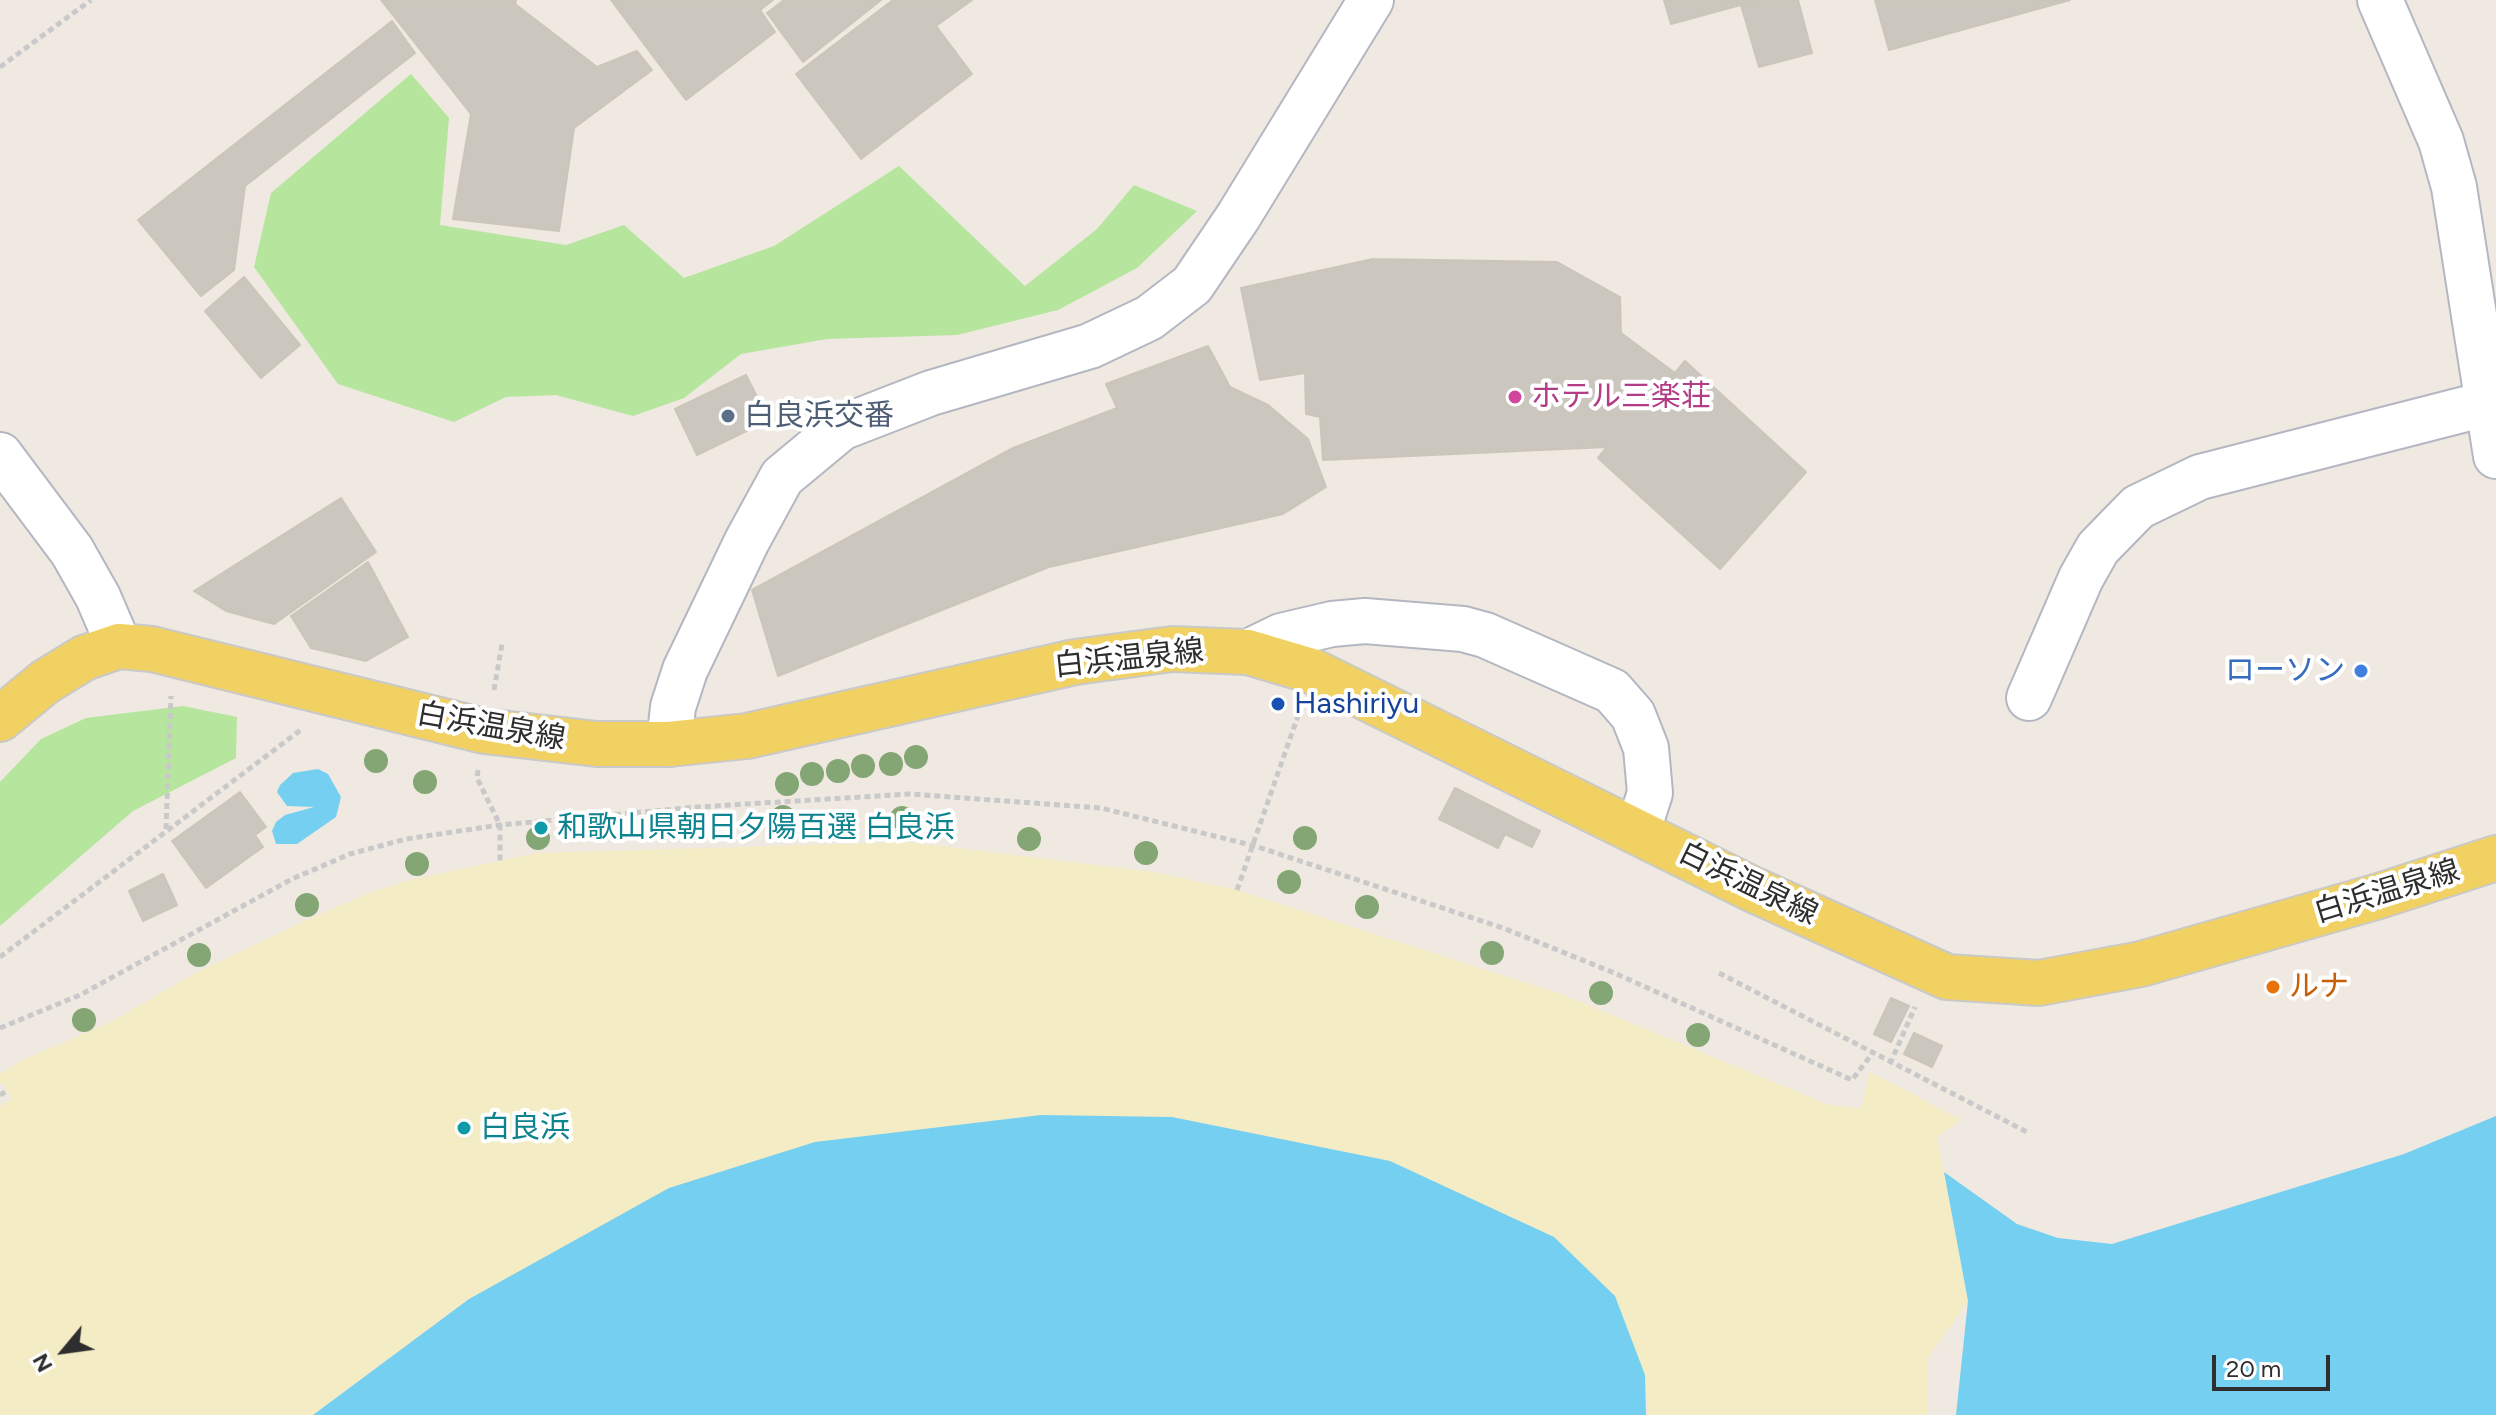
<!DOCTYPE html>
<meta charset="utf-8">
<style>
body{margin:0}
#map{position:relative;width:2496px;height:1415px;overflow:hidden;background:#efe9e1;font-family:Figtree,sans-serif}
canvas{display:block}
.north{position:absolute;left:24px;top:1311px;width:80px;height:80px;-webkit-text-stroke:6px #fff;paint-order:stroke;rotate:241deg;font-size:22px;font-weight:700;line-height:32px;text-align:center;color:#2e2e2e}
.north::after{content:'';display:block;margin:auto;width:28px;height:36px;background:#2e2e2e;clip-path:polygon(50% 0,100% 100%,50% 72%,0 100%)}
.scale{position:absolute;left:2212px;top:1355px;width:118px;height:36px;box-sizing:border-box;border:4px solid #2e2e2e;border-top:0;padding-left:10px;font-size:24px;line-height:28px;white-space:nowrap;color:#2e2e2e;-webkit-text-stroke:6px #fff;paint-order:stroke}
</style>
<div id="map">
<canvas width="2496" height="1415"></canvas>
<div class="north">N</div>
<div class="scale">20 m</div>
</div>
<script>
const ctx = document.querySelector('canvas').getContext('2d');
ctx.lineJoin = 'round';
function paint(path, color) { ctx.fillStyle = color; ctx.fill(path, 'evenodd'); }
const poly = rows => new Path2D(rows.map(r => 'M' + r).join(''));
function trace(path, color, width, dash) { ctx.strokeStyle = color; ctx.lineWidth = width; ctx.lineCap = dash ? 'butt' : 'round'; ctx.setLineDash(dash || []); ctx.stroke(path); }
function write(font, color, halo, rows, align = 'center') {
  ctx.font = font + ' Figtree,"Noto Sans JP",sans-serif'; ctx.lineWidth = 8; ctx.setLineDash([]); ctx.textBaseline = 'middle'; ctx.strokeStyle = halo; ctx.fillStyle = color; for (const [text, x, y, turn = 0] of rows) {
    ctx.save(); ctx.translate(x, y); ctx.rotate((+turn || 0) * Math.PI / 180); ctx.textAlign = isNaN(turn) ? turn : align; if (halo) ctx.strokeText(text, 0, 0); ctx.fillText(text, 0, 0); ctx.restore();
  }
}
const green = poly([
 [411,74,449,118,440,225,566,245,624,225,684,278,774,246,899,166,1025,286,1097,229,1134,185,1197,211,1137,268,1058,310,957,335,827,339,741,354,684,398,633,416,556,395,506,397,454,422,338,384,254,267,271,193],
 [183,706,237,717,236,758,133,811,0,926,0,782,41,739,86,718]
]);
const sand = poly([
 [907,842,1154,872,1237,890,1561,994,1829,1105,1861,1108,1870,1072,1962,1120,1937,1137,1968,1301,1928,1358,1928,1415,1648,1415,1645,1375,1554,1237,1389,1161,1172,1117,469,1299,313,1415,0,1415,0,1106,12,1099,3,1083,0,1084,0,1074,22,1060,109,1023,201,970,316,916,374,891,410,880,536,853]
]);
const water = poly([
 [318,769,328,774,341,797,336,817,297,844,276,844,272,831,276,822,285,815,314,807,287,806,277,792,280,785,293,773],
 [1041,1115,1172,1117,1390,1161,1554,1237,1615,1296,1645,1375,1646,1415,313,1415,469,1299,669,1188,815,1142],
 [2496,1116,2496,1415,1956,1415,1968,1301,1944,1172,2017,1224,2058,1238,2112,1244,2404,1154]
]);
const building = poly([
 [381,0,516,0,515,4,597,67,637,51,652,70,574,128,559,231,453,219,471,114,381,0],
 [611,0,773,0,760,10,775,32,686,100,611,0],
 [784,0,881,0,803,62,767,13,784,0],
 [893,0,972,0,936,26,972,74,861,159,796,74,893,0],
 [1664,0,1759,0,1671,24,1664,0],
 [1759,0,1798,0,1812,53,1759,67,1741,5,1759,0],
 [1875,0,2070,0,1889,50,1875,0],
 [392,21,415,53,245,186,234,270,201,296,138,220,392,21],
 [1373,259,1557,262,1620,297,1621,333,1675,373,1685,361,1806,472,1720,569,1598,458,1607,447,1323,460,1320,417,1306,414,1305,373,1260,380,1241,288,1373,259],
 [244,277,300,345,261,378,205,311,244,277],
 [1208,346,1230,387,1268,405,1308,439,1326,487,1283,514,1049,567,778,676,752,590,1013,448,1117,408,1106,384,1208,346],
 [746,375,769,420,697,455,675,409,746,375],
 [341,498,376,552,274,624,226,611,194,591,341,498],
 [368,562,408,637,366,661,311,648,291,616,368,562],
 [1455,788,1540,831,1532,847,1505,834,1498,848,1439,819,1455,788],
 [240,792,266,827,255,835,263,847,206,888,172,841,240,792],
 [163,874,177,905,143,921,129,891,163,874],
 [1891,998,1909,1006,1891,1042,1874,1034,1891,998],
 [1914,1033,1942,1046,1932,1067,1904,1054,1914,1033]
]);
const path = poly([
 [0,67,91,0],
 [494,690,502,644],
 [478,770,477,778,500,825,500,861],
 [166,829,171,696],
 [1237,890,1300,710],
 [0,957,302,729],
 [1719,973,2027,1132],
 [0,1028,80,995,292,879,350,854,406,839,500,825,697,807,910,794,1101,808,1255,846,1503,928,1612,972,1852,1080,1871,1055],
 [1890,1064,1915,1007],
 [0,1095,7,1091]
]);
const minor = poly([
 [2380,0,2441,141,2454,187,2496,456],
 [0,455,72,551,98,597,119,646],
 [1248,652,1281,636,1332,624,1365,621,1463,629,1485,635,1612,691,1633,715,1646,748,1650,793,1638,830],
 [2029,698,2081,578,2098,548,2138,507,2200,477,2489,403],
 [669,744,673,707,685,670,747,541,782,477,841,428,931,393,1090,346,1149,318,1192,285,1238,217,1371,0]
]);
const major = poly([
 [0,719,45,682,84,658,119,646,152,649,484,731,597,744,669,744,747,736,1075,662,1172,649,1248,652,1312,671,1752,889,1947,977,2039,983,2141,964,2379,896,2496,858]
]);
const trees = [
 [916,757],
 [376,761],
 [891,764],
 [863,766],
 [838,771],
 [812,774],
 [425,782],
 [787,784],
 [783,817],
 [902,818],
 [660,827],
 [538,838],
 [1305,838],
 [1029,839],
 [1146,853],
 [417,864],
 [1289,882],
 [307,905],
 [1367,907],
 [1492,953],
 [199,955],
 [1601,993],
 [84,1020],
 [1698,1035]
];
const markers = [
 [1515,397,8,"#d1479c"],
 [728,416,8,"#5c6f8a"],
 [2361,671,8,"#3f7fe0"],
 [1278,704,8,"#1a4fb4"],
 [541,828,8,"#0f9aa8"],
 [2273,987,8,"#e8710a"],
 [464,1128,8,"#0f9aa8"]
];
const hotelNames = [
 ["ホテル三楽荘",1531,397]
];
const serviceNames = [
 ["白良浜交番",744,416]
];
const streetNames = [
 ["白浜温泉線",1129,659,-6],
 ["白浜温泉線",491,727,10],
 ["白浜温泉線",1748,884,26],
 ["白浜温泉線",2387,892,-17]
];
const shopNames = [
 ["ローソン",2345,671]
];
const transitNames = [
 ["Hashiriyu",1294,704]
];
const cultureNames = [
 ["和歌山県朝日夕陽百選 白良浜",557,828],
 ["白良浜",480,1128]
];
const foodNames = [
 ["ルナ",2289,987]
];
paint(green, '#b6e59e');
paint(sand, '#f3ecc5');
paint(water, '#75cff0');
paint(building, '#cbc7bf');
trace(building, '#cbc5ba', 2);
trace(minor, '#b4b7c1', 48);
trace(major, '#c9c9c9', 48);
trace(path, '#c9c9c9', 5, [6, 4]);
trace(minor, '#fff', 44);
trace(major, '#f2d163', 44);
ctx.fillStyle = '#84a574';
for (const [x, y] of trees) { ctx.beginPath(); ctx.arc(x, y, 12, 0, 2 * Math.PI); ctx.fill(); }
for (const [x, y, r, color] of markers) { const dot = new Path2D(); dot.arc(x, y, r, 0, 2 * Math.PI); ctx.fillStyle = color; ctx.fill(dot); trace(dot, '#fff', 3); }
write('30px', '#b23c85', '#fff', hotelNames, 'left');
write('30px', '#4e5e75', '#fff', serviceNames, 'left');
write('30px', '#2e2e2e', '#fff', streetNames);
write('30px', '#366cbe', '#fff', shopNames, 'right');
write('30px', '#164399', '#fff', transitNames, 'left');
write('30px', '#0d838f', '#fff', cultureNames, 'left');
write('30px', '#c56008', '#fff', foodNames, 'left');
</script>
